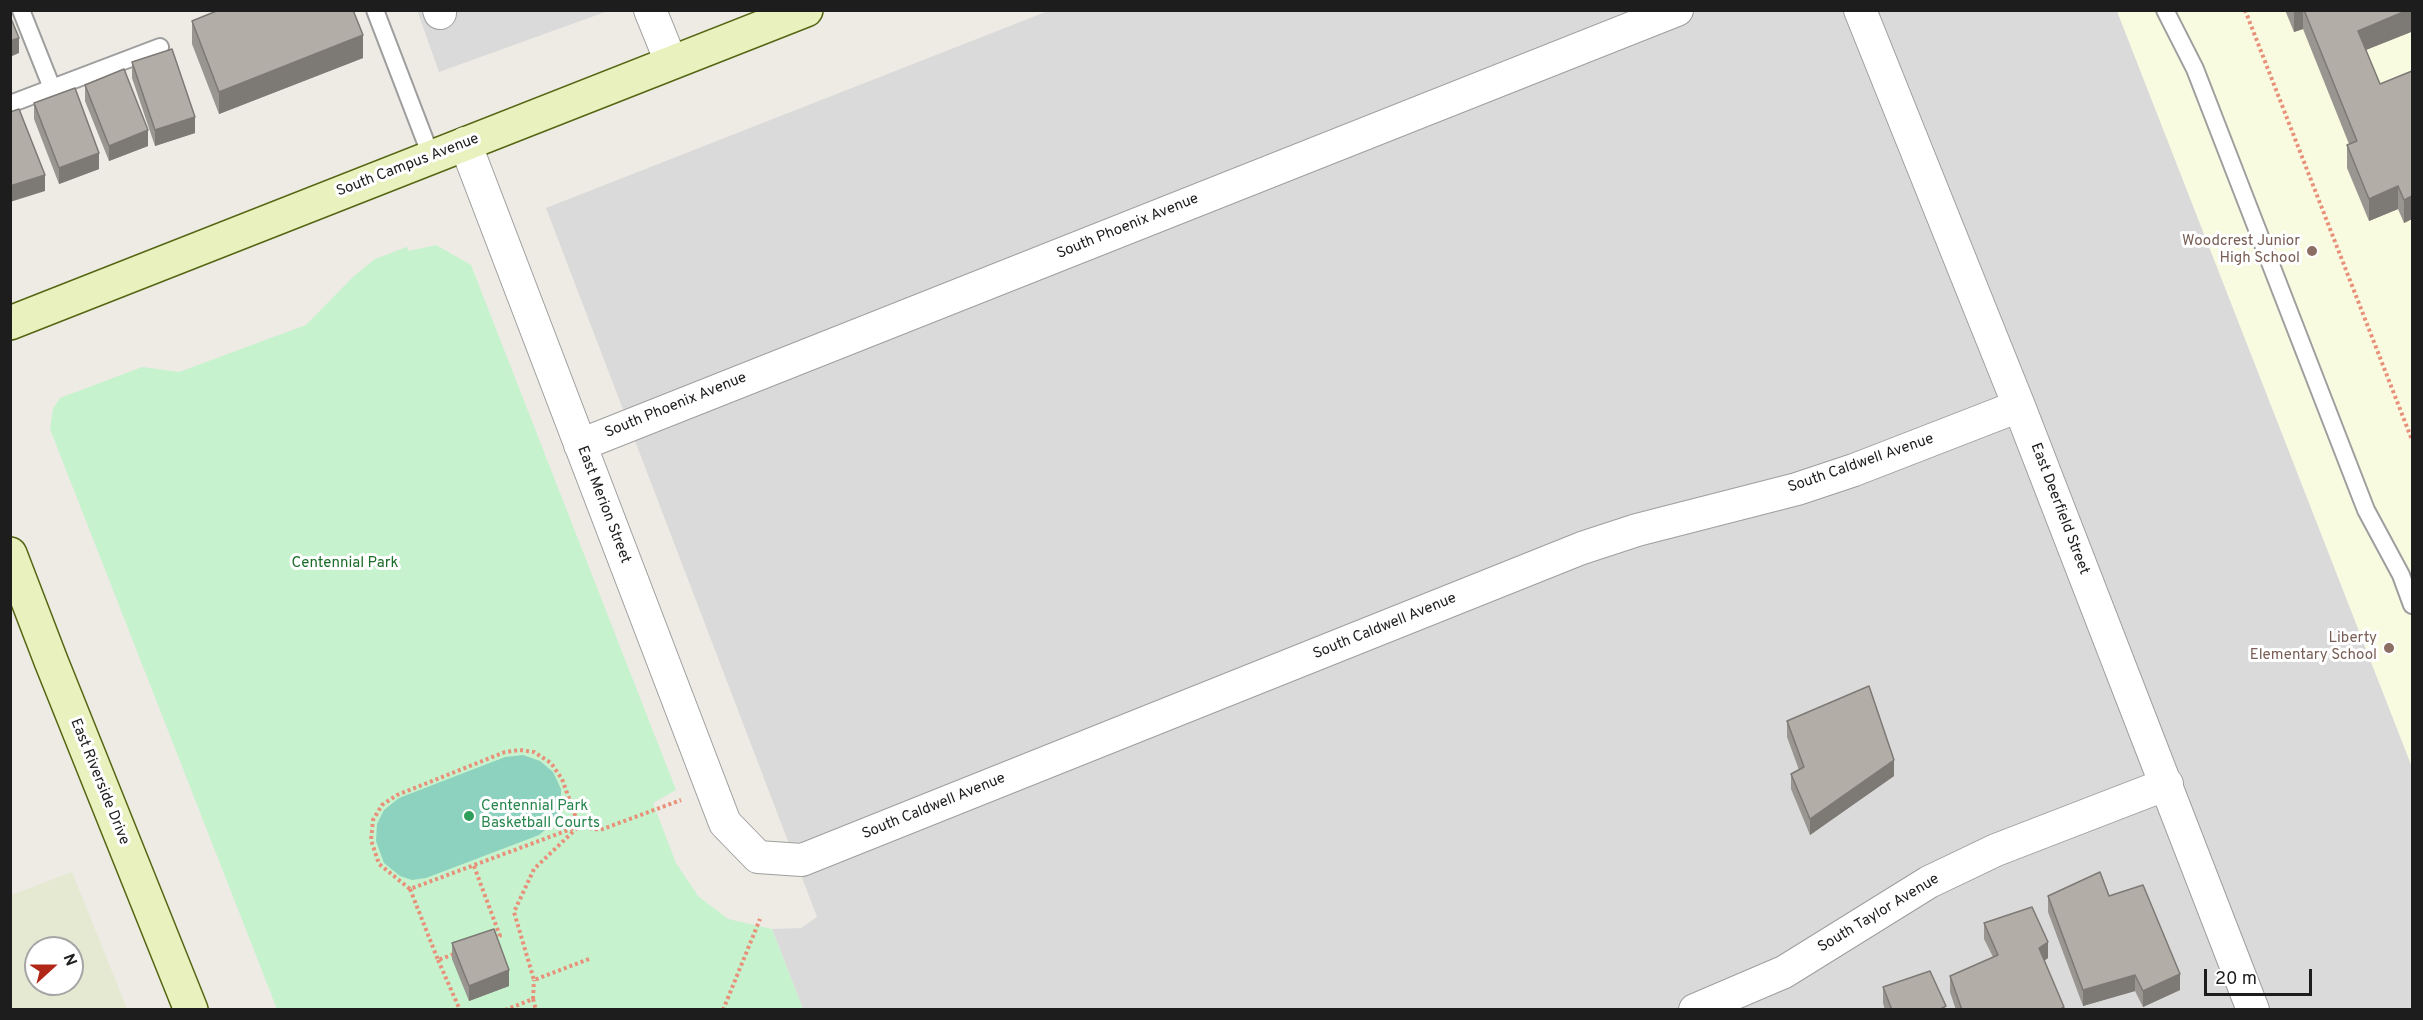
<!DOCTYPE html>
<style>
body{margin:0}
#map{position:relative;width:2423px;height:1020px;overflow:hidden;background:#edebe4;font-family:Overpass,sans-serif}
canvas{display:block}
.frame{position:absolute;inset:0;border:12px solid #1d1d1d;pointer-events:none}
.north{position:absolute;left:24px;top:936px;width:60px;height:60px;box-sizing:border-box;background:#fff;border:2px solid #a5a5a5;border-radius:50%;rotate:69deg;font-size:16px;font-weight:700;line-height:24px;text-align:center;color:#1d1d1d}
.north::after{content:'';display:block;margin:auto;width:21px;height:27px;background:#b12819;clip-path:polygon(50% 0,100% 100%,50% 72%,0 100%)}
.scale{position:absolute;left:2204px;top:969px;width:108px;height:27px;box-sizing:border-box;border:3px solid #1d1d1d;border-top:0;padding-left:8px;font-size:18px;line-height:21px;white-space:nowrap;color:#1d1d1d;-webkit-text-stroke:4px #fff;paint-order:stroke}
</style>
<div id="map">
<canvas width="2423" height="1020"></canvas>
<div class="frame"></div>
<div class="north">N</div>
<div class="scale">20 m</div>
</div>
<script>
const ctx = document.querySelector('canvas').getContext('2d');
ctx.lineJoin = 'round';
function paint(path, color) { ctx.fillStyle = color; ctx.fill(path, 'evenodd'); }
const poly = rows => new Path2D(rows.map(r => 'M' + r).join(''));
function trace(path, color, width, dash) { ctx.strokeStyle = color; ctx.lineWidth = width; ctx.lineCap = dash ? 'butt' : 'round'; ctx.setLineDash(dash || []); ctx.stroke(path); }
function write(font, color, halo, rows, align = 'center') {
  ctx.font = font + ' Overpass,sans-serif'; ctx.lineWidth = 6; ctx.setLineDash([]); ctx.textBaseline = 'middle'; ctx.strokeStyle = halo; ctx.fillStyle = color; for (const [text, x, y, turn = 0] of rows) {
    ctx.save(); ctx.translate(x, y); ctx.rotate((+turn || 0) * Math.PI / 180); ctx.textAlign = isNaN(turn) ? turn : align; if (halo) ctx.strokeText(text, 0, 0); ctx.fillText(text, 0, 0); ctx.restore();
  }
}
const residential = poly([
 [417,10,608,11,439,72],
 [1048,11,2117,11,2412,767,2412,1009,803,1009,772,929,801,928,817,917,546,208]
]);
const education = poly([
 [2117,11,2412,11,2412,767,2319,528]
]);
const farmland = poly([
 [72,872,127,1009,11,1009,11,895],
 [36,948,72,948,72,984,36,984]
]);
const park = poly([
 [436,245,471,265,676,790,653,803,676,863,698,896,728,919,772,929,803,1009,277,1009,50,429,53,409,60,398,142,367,179,372,306,325,354,276,375,259,407,247,409,251]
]);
const pitch = poly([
 [523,755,540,761,553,772,561,789,561,806,553,823,539,835,426,878,412,880,400,876,384,863,376,841,377,824,384,810,399,798,505,757]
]);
const path = poly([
 [2245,10,2412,440],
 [474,866,500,936,492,939],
 [410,889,438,960,454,954],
 [589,959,534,980,514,912,534,869,579,826,410,889,379,864,371,840,373,820,382,805,397,795,505,752,520,750,534,752,551,763,562,779,579,826,600,830,681,800],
 [438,960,460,1010],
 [533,999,534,980],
 [505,1010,533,999,536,1010],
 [723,1010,760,919]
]);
const lane = poly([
 [21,10,52,88],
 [375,10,431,156],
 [2165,10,2195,69,2366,510,2401,575,2412,605],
 [10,104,160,47]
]);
const street = poly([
 [439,10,440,13],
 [650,10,671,62],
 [1860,10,2019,406,2253,1010],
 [465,143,725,823,758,857,802,860,1582,548,1637,530,1797,489,1854,470,2019,406],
 [580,445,1677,10],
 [1695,1010,1784,972,1929,882,1996,850,2167,784]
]);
const secondary = poly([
 [10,323,806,10],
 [10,554,51,661,191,1010]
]);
const wall = poly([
 [2285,10,2411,10,2411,32,2366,50,2380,84,2412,71,2412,219,2404,223,2398,209,2369,221,2347,168,2347,145,2349,144,2303,29,2294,32],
 [192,21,363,58,219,114,192,44],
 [132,62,195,133,155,146,132,78],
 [85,85,148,146,109,161,85,101],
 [34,103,99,169,59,184,34,119],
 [1787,721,1894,776,1810,835,1791,789,1791,774,1799,770,1787,737],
 [2048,896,2109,896,2180,990,2143,1007,2135,991,2083,1006,2048,912],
 [1984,923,2048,958,2044,961,2064,1010,1956,1010,1950,992,1950,976,1993,957,1984,939],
 [452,943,509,986,469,1001,452,959],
 [1883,987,1946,1010,1885,1010,1883,1003]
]);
const shadedWall = poly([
 [2294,10,2303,10,2303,29,2294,32],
 [2408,10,2411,10,2411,32,2358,53,2358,31],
 [363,35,363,58,219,114,219,92],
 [19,38,19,53,10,57,10,41],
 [195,117,195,133,155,146,155,130],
 [148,130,148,146,109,161,109,146],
 [99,153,99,169,59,184,59,168],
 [45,175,45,191,10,202,10,186],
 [2398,186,2398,209,2369,221,2369,199],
 [2412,196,2412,219,2404,223,2404,200],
 [1894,760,1894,776,1810,835,1810,819],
 [2048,942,2048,958,2039,964,2039,948],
 [509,970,509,986,469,1001,469,986],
 [2180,974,2180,990,2143,1007,2143,991],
 [2135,975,2135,991,2083,1006,2083,990]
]);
const building = poly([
 [219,10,353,10,363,35,219,92,192,21,219,10],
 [2304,10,2408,10,2358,31,2380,84,2412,71,2412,196,2404,200,2398,186,2369,199,2347,145,2357,141,2304,10],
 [10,16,19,38,10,41,10,16],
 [172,49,195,117,155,130,132,62,172,49],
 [124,69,148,130,109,146,85,85,124,69],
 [75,88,99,153,59,168,34,103,75,88],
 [19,109,45,175,10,186,10,112,19,109],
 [1869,686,1894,760,1810,819,1791,774,1804,767,1787,721,1869,686],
 [2100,872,2109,896,2143,885,2180,974,2143,991,2135,975,2083,990,2048,896,2100,872],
 [2032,907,2048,942,2039,948,2064,1007,2059,1010,1962,1010,1950,976,1998,955,1984,923,2032,907],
 [494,929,509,970,469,986,452,943,494,929],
 [1930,971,1946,1006,1939,1010,1892,1010,1883,987,1930,971]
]);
const markers = [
 [2312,251,6,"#8d6e63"],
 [2389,648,6,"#8d6e63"],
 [469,816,6,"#2e9e5b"]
];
const streetNames = [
 ["South Campus Avenue",408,166,-21],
 ["South Phoenix Avenue",1128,227,-22],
 ["South Phoenix Avenue",676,406,-22],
 ["South Caldwell Avenue",1861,464,-19],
 ["East Merion Street",603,505,69],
 ["East Deerfield Street",2059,509,69],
 ["South Caldwell Avenue",1385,627,-22],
 ["East Riverside Drive",99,782,68],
 ["South Caldwell Avenue",934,807,-22],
 ["South Taylor Avenue",1879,914,-31]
];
const educationNames = [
 ["Woodcrest Junior",2300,242],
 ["High School",2300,259],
 ["Liberty",2377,639],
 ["Elementary School",2377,656]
];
const parkNames = [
 ["Centennial Park",345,564]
];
const leisureNames = [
 ["Centennial Park",481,807],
 ["Basketball Courts",481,824]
];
paint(residential, '#dbdada');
paint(education, '#f8fbdf');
paint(farmland, '#e5e9d2');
paint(park, '#c6f2ce');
paint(pitch, '#8cd2be');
trace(lane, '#9e9e9e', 20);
trace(street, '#9e9e9e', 34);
trace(secondary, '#546612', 36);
trace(path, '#e8907a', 4, [3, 3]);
trace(lane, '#fff', 16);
trace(street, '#fff', 32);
trace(secondary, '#e9f1be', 33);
paint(wall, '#999590');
paint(shadedWall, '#7d7975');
paint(building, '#b2ada7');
trace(building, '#7d7975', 1.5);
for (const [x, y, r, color] of markers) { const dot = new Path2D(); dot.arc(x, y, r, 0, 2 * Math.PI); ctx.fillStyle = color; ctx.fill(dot); trace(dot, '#fff', 2); }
write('15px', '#1d1d1d', '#fff', streetNames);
write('15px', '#785e54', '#fff', educationNames, 'right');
write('15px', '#196d28', '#fff', parkNames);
write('15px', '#27864d', '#fff', leisureNames, 'left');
</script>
